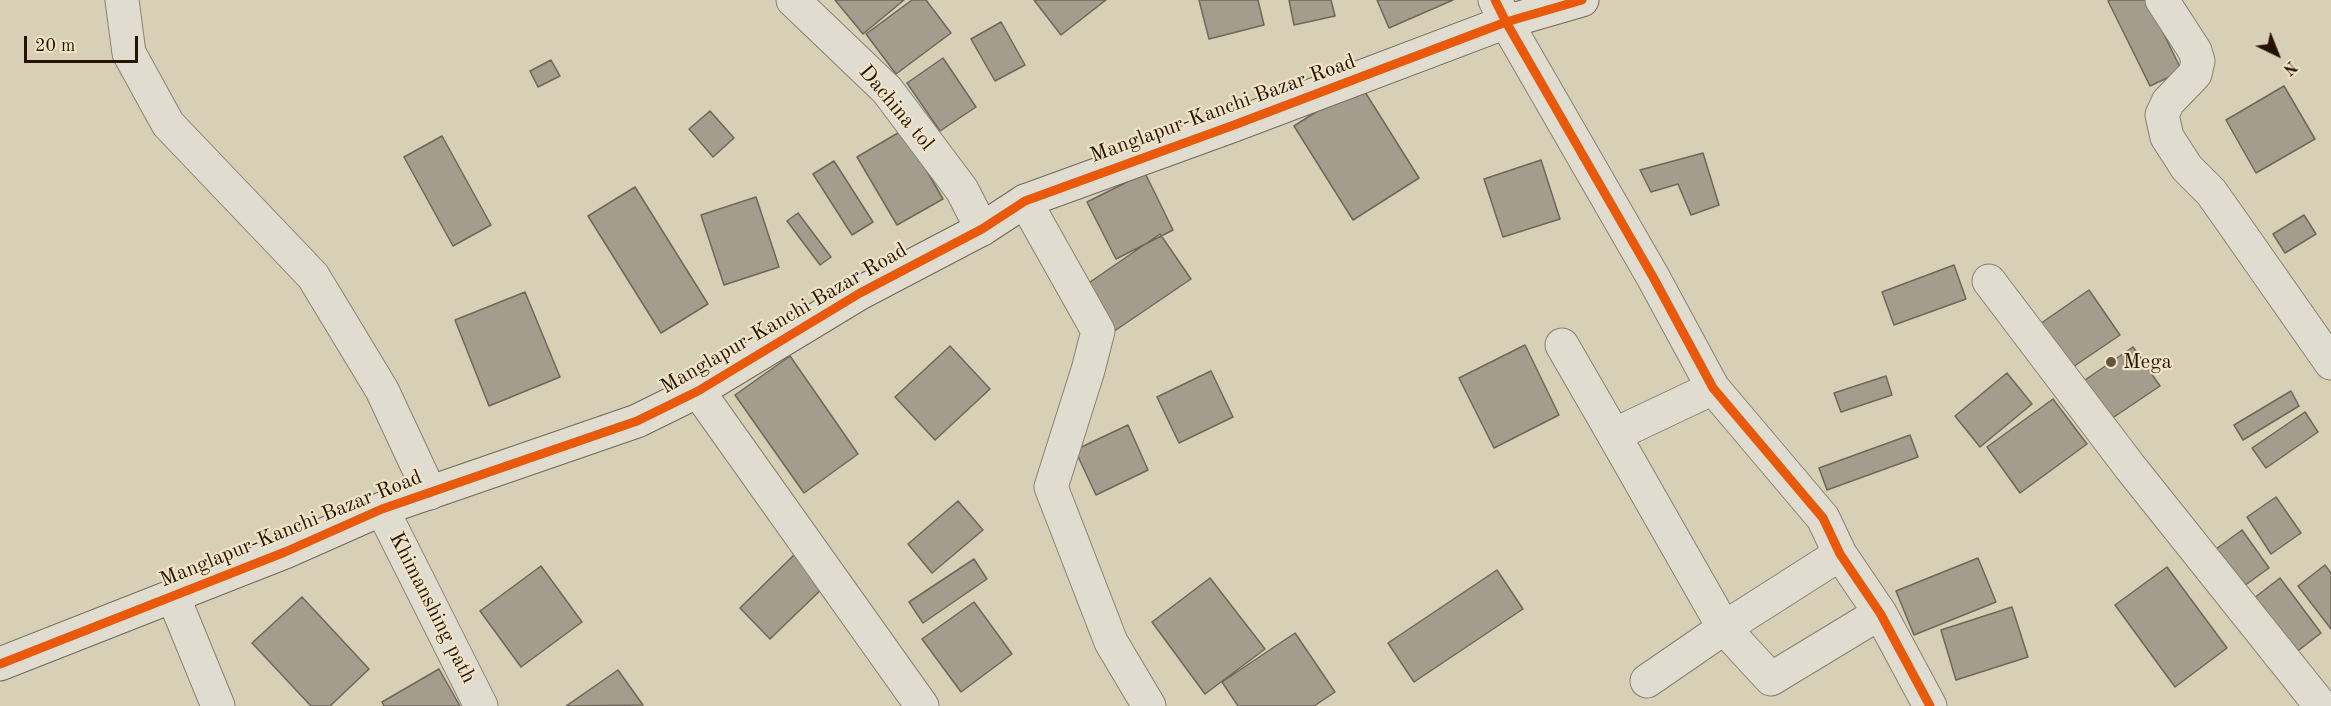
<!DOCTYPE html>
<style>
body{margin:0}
#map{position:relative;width:2331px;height:706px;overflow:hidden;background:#d8cfb7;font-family:"Old Standard TT",serif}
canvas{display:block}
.north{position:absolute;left:2247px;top:24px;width:60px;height:60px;-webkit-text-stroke:4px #efe4c7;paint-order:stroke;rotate:137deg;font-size:16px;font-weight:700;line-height:24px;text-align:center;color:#251200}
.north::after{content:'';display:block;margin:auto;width:21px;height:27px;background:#251200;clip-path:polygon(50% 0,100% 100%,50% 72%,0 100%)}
.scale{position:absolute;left:24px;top:36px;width:114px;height:27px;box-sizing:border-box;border:3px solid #251200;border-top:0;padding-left:8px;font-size:18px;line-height:21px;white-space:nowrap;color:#251200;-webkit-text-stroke:4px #efe4c7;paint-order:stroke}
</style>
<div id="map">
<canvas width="2331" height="706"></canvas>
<div class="north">N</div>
<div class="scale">20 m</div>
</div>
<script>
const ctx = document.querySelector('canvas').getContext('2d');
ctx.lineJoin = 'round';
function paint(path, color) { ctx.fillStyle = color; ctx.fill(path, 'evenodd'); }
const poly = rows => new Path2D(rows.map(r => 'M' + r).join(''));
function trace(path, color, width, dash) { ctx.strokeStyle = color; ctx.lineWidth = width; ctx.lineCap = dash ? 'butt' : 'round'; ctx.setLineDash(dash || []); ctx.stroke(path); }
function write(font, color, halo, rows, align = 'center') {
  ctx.font = font + ' "Old Standard TT",serif'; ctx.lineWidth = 4.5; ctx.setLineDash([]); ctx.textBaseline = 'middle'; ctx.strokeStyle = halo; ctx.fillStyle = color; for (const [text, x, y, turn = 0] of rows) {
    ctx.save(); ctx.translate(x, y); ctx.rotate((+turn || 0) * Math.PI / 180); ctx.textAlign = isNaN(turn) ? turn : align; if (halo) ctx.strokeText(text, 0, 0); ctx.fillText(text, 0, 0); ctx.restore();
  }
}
const building = poly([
 [835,0,904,0,863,34,835,0],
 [912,0,926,0,951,33,896,74,866,34,912,0],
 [1034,0,1106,0,1061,35,1034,0],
 [1199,0,1258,0,1264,25,1209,39,1199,0],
 [1289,0,1331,0,1335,16,1294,25,1289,0],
 [1377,0,1453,0,1389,28,1377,0],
 [2110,0,2147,0,2182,71,2150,86,2108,1,2110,0],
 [1001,22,1025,65,995,81,971,39,1001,22],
 [943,58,976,107,940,131,907,83,943,58],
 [551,60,560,76,538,87,530,71,551,60],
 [1360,84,1419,178,1353,220,1294,126,1360,84],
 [2284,86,2315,139,2256,173,2226,120,2284,86],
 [710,111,734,138,713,157,689,129,710,111],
 [903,130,943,199,897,225,857,157,903,130],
 [442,136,491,225,453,246,404,157,442,136],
 [1703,153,1719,205,1691,215,1678,184,1651,192,1640,170,1703,153],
 [1541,160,1560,219,1503,237,1484,179,1541,160],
 [834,161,873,222,852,235,813,174,834,161],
 [1145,173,1173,230,1116,259,1087,202,1145,173],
 [635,187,708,304,661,333,588,216,635,187],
 [756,197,779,267,724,285,701,215,756,197],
 [798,213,831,257,820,265,787,221,798,213],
 [2304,215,2316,234,2285,253,2273,234,2304,215],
 [1160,234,1191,279,1110,334,1080,289,1160,234],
 [1954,265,1966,299,1894,325,1882,292,1954,265],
 [2089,290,2120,335,2067,371,2037,326,2089,290],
 [525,292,560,377,489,406,455,320,525,292],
 [1525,345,1559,415,1494,448,1459,378,1525,345],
 [950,346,990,389,935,440,895,397,950,346],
 [2133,347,2160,386,2108,421,2082,382,2133,347],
 [790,356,858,454,804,493,735,395,790,356],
 [1211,371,1233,417,1179,443,1157,397,1211,371],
 [2007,373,2032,404,1980,447,1955,416,2007,373],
 [1886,376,1892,395,1841,412,1834,393,1886,376],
 [2291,391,2299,406,2243,440,2234,425,2291,391],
 [2053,399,2087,444,2020,493,1987,447,2053,399],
 [2305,412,2318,432,2266,468,2252,448,2305,412],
 [1128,425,1148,470,1096,495,1075,450,1128,425],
 [1910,435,1918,457,1827,490,1819,468,1910,435],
 [2276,497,2301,533,2271,554,2247,517,2276,497],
 [958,501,983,530,932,573,908,544,958,501],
 [2242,530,2269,568,2244,586,2216,549,2242,530],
 [796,553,826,585,770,639,740,608,796,553],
 [1978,558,1996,602,1914,635,1896,591,1978,558],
 [974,559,987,579,923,623,909,602,974,559],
 [2325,565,2331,573,2331,629,2298,586,2325,565],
 [541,566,582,622,521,667,480,611,541,566],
 [2167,567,2227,648,2175,687,2115,605,2167,567],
 [1497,570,1523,609,1414,682,1388,643,1497,570],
 [1210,578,1265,649,1205,694,1152,622,1210,578],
 [2280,578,2321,633,2290,657,2249,602,2280,578],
 [302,597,369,669,330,706,311,706,252,643,302,597],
 [974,602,1012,654,961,692,922,639,974,602],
 [2012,607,2028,657,1956,680,1941,630,2012,607],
 [1295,633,1335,692,1314,706,1238,706,1222,682,1295,633],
 [439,669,460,706,384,706,382,702,439,669],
 [618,670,643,705,566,706,618,670]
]);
const street = poly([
 [122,0,129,53,168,124,313,276,382,390,430,493],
 [793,0,887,90,962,190,982,229],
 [1495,0,1506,22,1653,277,1713,388,1823,518,1840,554,1880,613,1930,706],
 [2162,0,2195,51,2198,61,2195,74,2168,102,2162,115,2167,137,2187,168,2211,192,2228,216,2331,363],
 [1025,201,1098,331,1088,370,1051,487,1111,642,1149,706],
 [1989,281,2130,467,2321,706],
 [1562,345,1614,435],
 [1713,388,1614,435,1724,628,1771,679,1880,613],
 [698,391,922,706],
 [382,509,481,706],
 [173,596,218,706],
 [1647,681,1724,628,1840,554]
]);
const secondary = poly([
 [0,664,285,552,382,509,637,421,698,391,860,293,982,229,1025,201,1234,125,1506,22,1582,0]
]);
const cycleway = poly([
 [1495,0,1506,22,1653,277,1713,388,1823,518,1840,554,1880,613,1930,706],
 [0,664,285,552,382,509,637,421,698,391,860,293,982,229,1025,201,1234,125,1506,22,1582,0]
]);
const markers = [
 [2111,362,6,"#645440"]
];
const streetNames = [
 ["Dachina tol",896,108,50],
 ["Manglapur-Kanchi Bazar Road",1223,109,-20],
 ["Manglapur-Kanchi Bazar Road",784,319,-30],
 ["Manglapur-Kanchi Bazar Road",291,529,-22],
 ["Khimanshing path",432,608,63]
];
const poiNames = [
 ["Mega",2123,362]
];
paint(building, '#a49c8c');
trace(building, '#6f6759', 1.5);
trace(street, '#888171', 35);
trace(secondary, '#6f6759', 35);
trace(street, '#e0dcd0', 33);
trace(secondary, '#e0dcd0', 33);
trace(cycleway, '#e8590c', 9);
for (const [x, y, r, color] of markers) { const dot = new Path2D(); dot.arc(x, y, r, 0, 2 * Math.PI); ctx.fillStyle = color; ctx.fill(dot); trace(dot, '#efe4c7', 2); }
write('21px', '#251200', '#efe4c7', streetNames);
write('21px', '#251200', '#efe4c7', poiNames, 'left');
</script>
